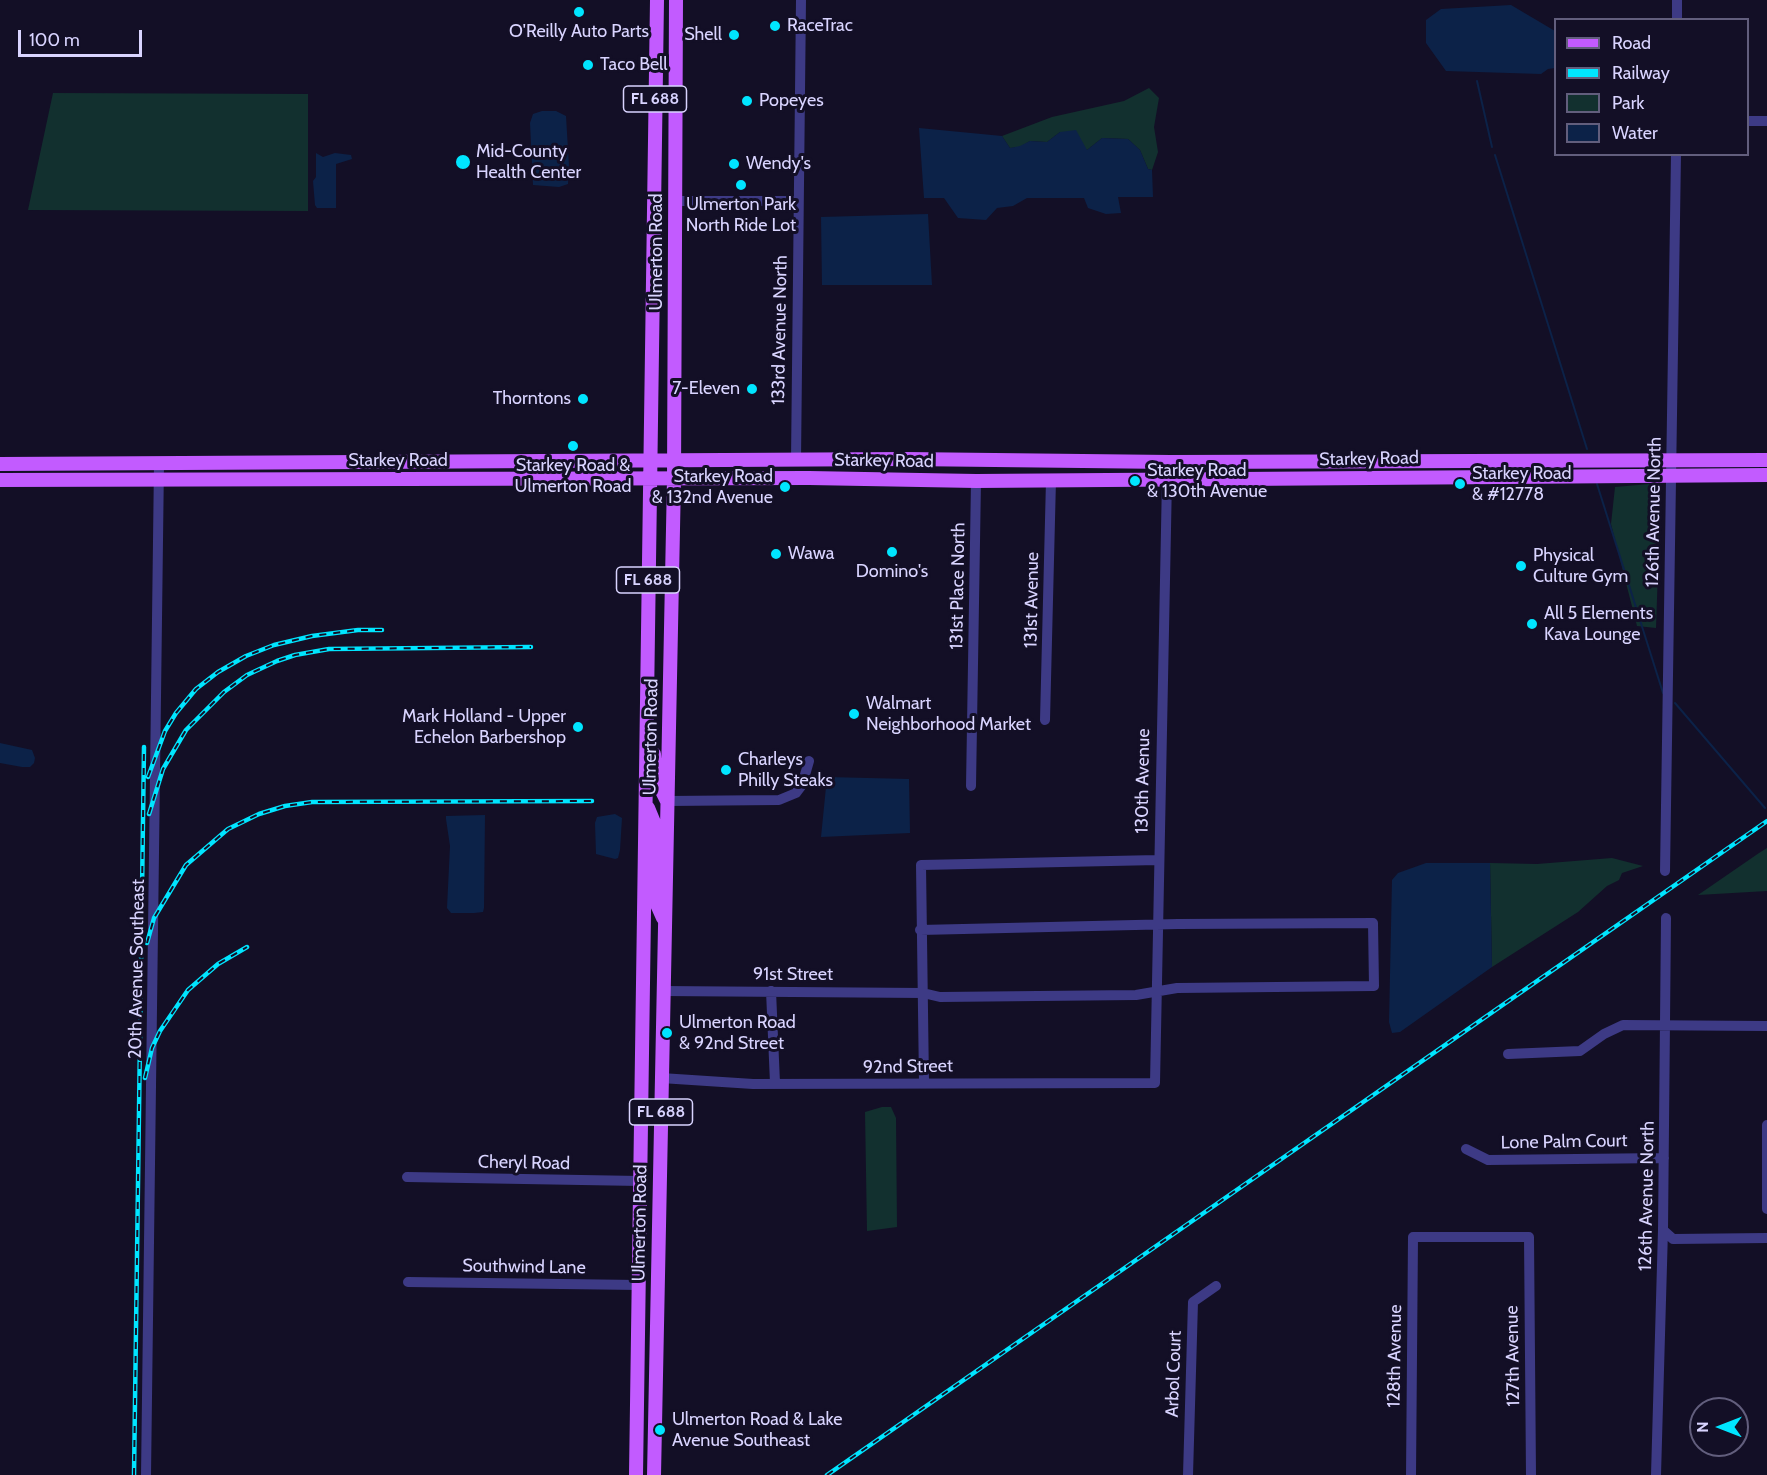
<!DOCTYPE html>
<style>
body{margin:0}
#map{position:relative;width:1767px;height:1475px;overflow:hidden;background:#130f26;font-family:Cabin,sans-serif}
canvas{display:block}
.legend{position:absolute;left:1554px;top:18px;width:195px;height:138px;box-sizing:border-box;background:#130f26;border:2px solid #625e7d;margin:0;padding:8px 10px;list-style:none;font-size:18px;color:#d9d4ff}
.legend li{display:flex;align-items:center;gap:12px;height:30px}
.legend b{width:30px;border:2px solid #625e7d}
.north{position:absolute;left:1689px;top:1397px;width:60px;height:60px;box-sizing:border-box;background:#130f26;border:2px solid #625e7d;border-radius:50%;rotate:270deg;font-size:16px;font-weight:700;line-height:24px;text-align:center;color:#d9d4ff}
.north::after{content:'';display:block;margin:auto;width:21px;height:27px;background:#00e5ff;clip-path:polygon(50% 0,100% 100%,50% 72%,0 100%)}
.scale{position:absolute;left:18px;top:30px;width:124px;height:27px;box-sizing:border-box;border:3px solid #d9d4ff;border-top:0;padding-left:8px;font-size:18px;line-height:21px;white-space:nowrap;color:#d9d4ff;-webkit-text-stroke:4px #130f26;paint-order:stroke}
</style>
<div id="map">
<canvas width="1767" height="1475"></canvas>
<ul class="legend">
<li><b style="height:8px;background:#c25bff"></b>Road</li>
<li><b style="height:8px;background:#00e5ff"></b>Railway</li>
<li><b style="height:16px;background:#12302f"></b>Park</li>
<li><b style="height:16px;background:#0c2248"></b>Water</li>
</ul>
<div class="north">N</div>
<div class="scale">100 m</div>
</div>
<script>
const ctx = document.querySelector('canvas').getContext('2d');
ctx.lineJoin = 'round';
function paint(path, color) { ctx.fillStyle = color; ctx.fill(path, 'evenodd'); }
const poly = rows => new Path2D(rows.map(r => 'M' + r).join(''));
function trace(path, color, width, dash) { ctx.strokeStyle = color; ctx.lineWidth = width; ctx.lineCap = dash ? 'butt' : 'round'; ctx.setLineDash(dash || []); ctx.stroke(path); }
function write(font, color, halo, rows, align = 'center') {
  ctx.font = font + ' Cabin,sans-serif'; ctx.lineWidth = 6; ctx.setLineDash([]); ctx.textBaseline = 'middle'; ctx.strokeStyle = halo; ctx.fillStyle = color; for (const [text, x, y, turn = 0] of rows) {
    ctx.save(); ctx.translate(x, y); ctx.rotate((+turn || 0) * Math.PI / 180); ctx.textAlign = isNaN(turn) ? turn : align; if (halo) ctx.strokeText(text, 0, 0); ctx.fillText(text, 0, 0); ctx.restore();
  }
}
const green = poly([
 [1149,88,1159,98,1154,127,1158,152,1152,170,1148,169,1140,150,1128,139,1102,138,1087,150,1060,132,1047,142,1030,141,1020,147,1010,148,1002,136,1052,117,1124,101],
 [53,93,308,94,308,211,28,210],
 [1661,483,1656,628,1637,626,1611,524,1615,487],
 [1767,848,1767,891,1698,895,1759,853],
 [1612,858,1643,866,1622,873,1619,880,1607,886,1578,912,1492,967,1490,863,1537,864],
 [882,1107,891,1107,896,1118,897,1227,867,1231,865,1112]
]);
const water = poly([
 [1511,5,1555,31,1555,68,1548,69,1541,74,1446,71,1426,43,1426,20,1441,9],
 [542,111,556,111,566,116,569,166,568,184,559,187,533,185,530,123,533,114],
 [919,128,1002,136,1010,148,1020,146,1030,141,1047,142,1060,132,1076,130,1087,150,1102,138,1128,139,1140,150,1148,169,1152,170,1153,197,1118,197,1121,213,1106,214,1088,208,1084,198,1027,198,1013,206,997,208,986,220,958,218,944,198,924,198],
 [316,153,323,157,335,153,351,155,352,159,336,164,336,208,317,208,315,205,313,181,316,177],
 [928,214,932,285,822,285,821,217],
 [0,743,32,750,35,758,34,763,30,767,22,767,0,763],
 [827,777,909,779,910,833,821,837],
 [615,814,622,818,620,850,618,858,615,859,596,854,595,823,597,817],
 [485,815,484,908,483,912,474,913,451,913,447,908,450,846,446,819,446,816],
 [1426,863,1490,863,1492,967,1400,1032,1392,1033,1389,1022,1392,880,1398,873]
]);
const stream = poly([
 [1477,81,1492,147],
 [1495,155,1587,449],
 [1597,484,1663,693],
 [1675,703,1765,808]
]);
const minor = poly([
 [1677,20,1677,0],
 [1748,121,1767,121],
 [676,201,797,201],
 [796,460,801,0],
 [1045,720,1051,480],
 [971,786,976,481],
 [668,801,779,800,796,793,802,785,809,761],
 [1665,871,1676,154],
 [662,991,923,993,940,997,1136,995,1177,988,1374,986,1373,923,1178,924,920,930],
 [771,991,775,1083],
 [1508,1054,1580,1051,1604,1034,1623,1025,1767,1026],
 [661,1078,753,1084,1155,1083,1167,479],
 [924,1083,921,865,1158,860],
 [1767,1125,1767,1209],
 [1466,1149,1488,1160,1664,1158],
 [407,1177,640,1181],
 [1663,1230,1673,1239,1767,1238],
 [408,1282,639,1285],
 [146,1475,159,463],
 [1188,1475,1193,1302,1216,1286],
 [1411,1475,1413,1237,1529,1237,1531,1475],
 [1656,1475,1663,1230,1666,918]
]);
const major = poly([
 [0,464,906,459,1171,462,1767,460],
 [0,480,809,478,976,481,1767,475],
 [654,754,656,779,667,801],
 [648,808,655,825,655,900,663,918],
 [636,1475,657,0],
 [654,1475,674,479,676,0]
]);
const rail = poly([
 [148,777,165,731,176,713,196,689,218,672,246,656,274,645,312,636,358,630,382,630],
 [149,814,163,769,186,730,224,692,247,675,277,661,295,655,329,649,531,647],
 [147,943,154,918,186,865,228,829,259,814,285,806,312,802,592,801],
 [145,1078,152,1048,160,1031,188,990,218,964,247,947],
 [134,1475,144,747],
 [827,1475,1767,821]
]);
const markers = [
 [579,12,6,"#00e5ff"],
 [775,26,6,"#00e5ff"],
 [734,35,6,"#00e5ff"],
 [588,65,6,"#00e5ff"],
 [747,101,6,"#00e5ff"],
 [463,162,8,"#00e5ff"],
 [734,164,6,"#00e5ff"],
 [741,185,6,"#00e5ff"],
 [752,389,6,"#00e5ff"],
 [583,399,6,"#00e5ff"],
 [573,446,6,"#00e5ff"],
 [1135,481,6,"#00e5ff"],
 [1460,484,6,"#00e5ff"],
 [785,487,6,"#00e5ff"],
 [892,552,6,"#00e5ff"],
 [776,554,6,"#00e5ff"],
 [1521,566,6,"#00e5ff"],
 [1532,624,6,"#00e5ff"],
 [854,714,6,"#00e5ff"],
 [578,727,6,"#00e5ff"],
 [726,770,6,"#00e5ff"],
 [667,1033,6,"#00e5ff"],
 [660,1430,6,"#00e5ff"]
];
const shields = [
 [655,99,63],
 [648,580,63],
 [661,1112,63]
];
const shieldNames = [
 ["FL 688",655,99],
 ["FL 688",648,580],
 ["FL 688",661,1112]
];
const poiNames = [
 ["RaceTrac",787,26],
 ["O'Reilly Auto Parts",579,32,"center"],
 ["Shell",722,35,"right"],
 ["Taco Bell",600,65],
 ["Popeyes",759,101],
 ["Mid-County",476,152],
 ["Health Center",476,173],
 ["Wendy's",746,164],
 ["Ulmerton Park",741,205,"center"],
 ["North Ride Lot",741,226,"center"],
 ["7-Eleven",740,389,"right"],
 ["Thorntons",571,399,"right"],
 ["Starkey Road &",573,466,"center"],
 ["Ulmerton Road",573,487,"center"],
 ["Starkey Road",1147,471],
 ["& 130th Avenue",1147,492],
 ["Starkey Road",1472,474],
 ["& #12778",1472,495],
 ["Starkey Road",773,477,"right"],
 ["& 132nd Avenue",773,498,"right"],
 ["Wawa",788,554],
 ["Physical",1533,556],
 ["Culture Gym",1533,577],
 ["Domino's",892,572,"center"],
 ["All 5 Elements",1544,614],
 ["Kava Lounge",1544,635],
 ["Walmart",866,704],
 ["Neighborhood Market",866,725],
 ["Mark Holland - Upper",566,717,"right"],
 ["Echelon Barbershop",566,738,"right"],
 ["Charleys",738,760],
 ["Philly Steaks",738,781],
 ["Ulmerton Road",679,1023],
 ["& 92nd Street",679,1044],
 ["Ulmerton Road & Lake",672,1420],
 ["Avenue Southeast",672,1441]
];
const streetNames = [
 ["Ulmerton Road",657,252,-90],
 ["133rd Avenue North",780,330,-89],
 ["Starkey Road",1369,459,-1],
 ["Starkey Road",398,461],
 ["Starkey Road",884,461,1],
 ["126th Avenue North",1654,512,-89],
 ["131st Place North",958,586,-89],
 ["131st Avenue",1032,600,-89],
 ["Ulmerton Road",651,737,-89],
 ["130th Avenue",1143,781,-89],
 ["20th Avenue Southeast",137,969,-89],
 ["91st Street",793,975],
 ["92nd Street",908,1067,-1],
 ["Lone Palm Court",1564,1142,-1],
 ["Cheryl Road",524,1163,1],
 ["126th Avenue North",1647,1196,-89],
 ["Ulmerton Road",640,1223,-89],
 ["Southwind Lane",524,1267,1],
 ["128th Avenue",1395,1356,-89],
 ["127th Avenue",1513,1356,-91],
 ["Arbol Court",1174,1374,-88]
];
paint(green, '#12302f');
paint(water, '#0c2248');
trace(stream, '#0c2248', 2);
trace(minor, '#3d3a85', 10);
trace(major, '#c25bff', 14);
trace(rail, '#00e5ff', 4.5);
trace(rail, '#130f26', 2, [7]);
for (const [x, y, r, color] of markers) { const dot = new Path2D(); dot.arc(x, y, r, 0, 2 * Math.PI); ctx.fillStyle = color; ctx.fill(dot); trace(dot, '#130f26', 2); }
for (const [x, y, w] of shields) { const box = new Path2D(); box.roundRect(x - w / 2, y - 13, w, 26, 4.5); ctx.fillStyle = '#130f26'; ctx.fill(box); trace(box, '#d9d4ff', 1.5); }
write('bold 16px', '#d9d4ff', null, shieldNames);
write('18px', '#d9d4ff', '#130f26', poiNames, 'left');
write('18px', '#d9d4ff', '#130f26', streetNames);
</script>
